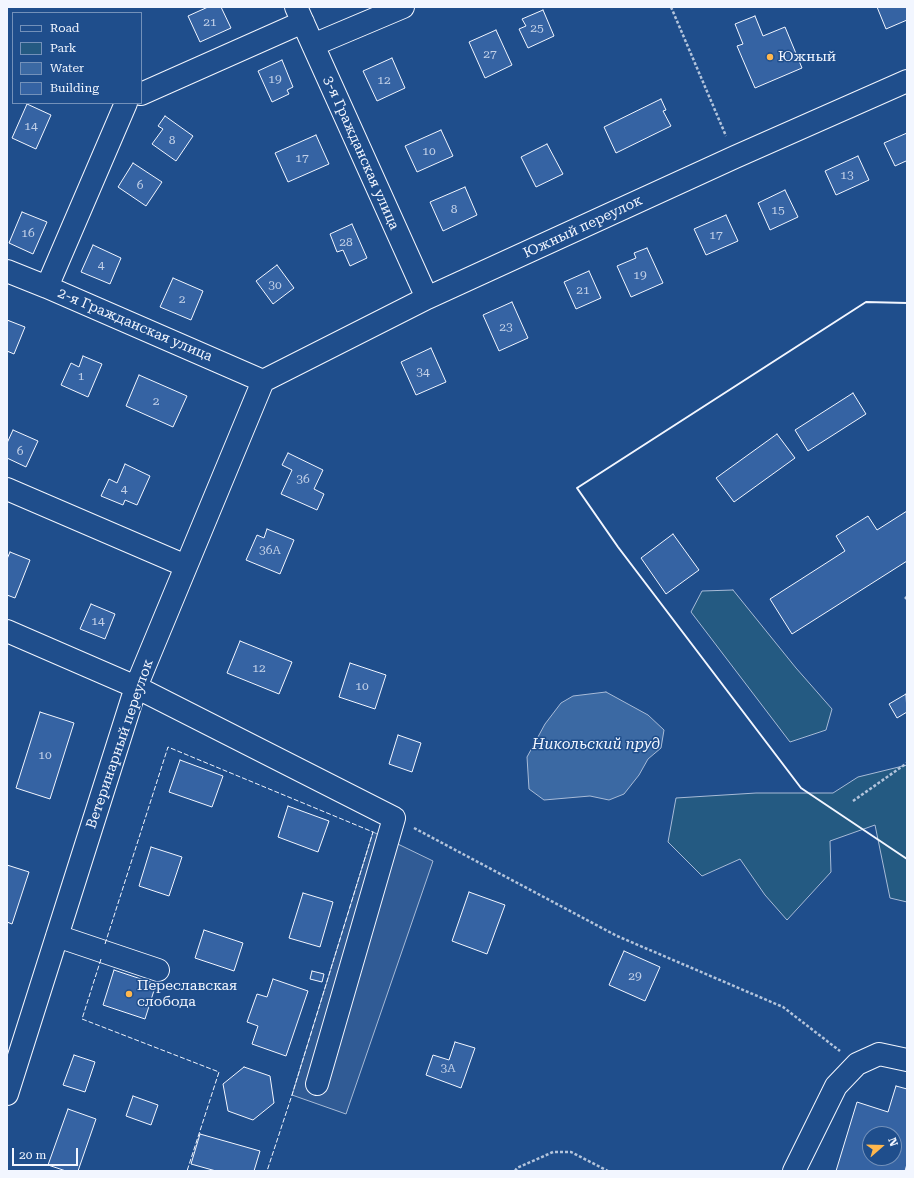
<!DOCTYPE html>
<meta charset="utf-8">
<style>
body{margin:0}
#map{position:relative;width:914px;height:1178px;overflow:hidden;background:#1f4e8c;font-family:"Roboto Serif",serif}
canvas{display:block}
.frame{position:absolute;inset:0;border:8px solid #f2f6ff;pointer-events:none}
.legend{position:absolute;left:12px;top:12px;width:130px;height:92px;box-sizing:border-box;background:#1f4e8c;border:1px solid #7391ba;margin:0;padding:5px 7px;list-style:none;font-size:12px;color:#f2f6ff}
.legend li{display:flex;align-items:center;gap:8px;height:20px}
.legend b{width:20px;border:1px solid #7391ba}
.north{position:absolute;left:862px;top:1126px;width:40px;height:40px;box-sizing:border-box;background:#1f4e8c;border:1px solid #7391ba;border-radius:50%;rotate:70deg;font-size:11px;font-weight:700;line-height:16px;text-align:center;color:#f2f6ff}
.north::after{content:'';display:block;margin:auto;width:14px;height:18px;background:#ffb74d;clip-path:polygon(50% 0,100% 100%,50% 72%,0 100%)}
.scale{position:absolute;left:12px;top:1148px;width:66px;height:18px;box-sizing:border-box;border:2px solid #f2f6ff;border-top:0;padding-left:5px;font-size:12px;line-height:14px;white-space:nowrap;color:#f2f6ff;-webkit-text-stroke:3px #1f4e8c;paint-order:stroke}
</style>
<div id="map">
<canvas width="914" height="1178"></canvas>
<div class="frame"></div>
<ul class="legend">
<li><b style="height:5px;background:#1f4e8c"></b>Road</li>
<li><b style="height:11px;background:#245a82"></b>Park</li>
<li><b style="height:11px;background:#3b69a3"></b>Water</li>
<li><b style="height:11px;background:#3563a3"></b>Building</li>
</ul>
<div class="north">N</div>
<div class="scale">20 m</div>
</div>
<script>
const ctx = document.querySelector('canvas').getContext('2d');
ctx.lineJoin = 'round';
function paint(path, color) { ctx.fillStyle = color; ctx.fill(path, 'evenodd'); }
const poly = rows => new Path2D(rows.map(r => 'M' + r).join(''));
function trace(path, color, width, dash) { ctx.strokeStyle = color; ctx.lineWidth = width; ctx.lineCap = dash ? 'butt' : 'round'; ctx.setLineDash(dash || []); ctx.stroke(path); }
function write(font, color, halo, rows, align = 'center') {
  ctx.font = font + ' "Roboto Serif",serif'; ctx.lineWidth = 3; ctx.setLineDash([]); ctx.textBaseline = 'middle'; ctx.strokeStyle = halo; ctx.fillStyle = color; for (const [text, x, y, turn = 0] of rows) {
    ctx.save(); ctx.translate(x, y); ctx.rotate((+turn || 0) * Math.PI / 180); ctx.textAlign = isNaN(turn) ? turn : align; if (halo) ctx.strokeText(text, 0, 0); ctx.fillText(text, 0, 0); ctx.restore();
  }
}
const green = poly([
 [733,590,796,668,832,709,826,730,790,742,691,612,702,591,733,590],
 [907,765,907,902,890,898,875,825,830,841,831,872,787,920,765,895,740,859,702,876,668,842,676,798,756,793,833,793,858,777,907,765]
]);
const parking = poly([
 [373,832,433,861,346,1114,292,1095,373,832]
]);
const water = poly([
 [606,692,648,715,664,730,661,748,648,759,639,775,624,794,609,800,590,796,544,800,529,789,527,757,545,724,561,703,573,696,606,692]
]);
const building = poly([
 [208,7,221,7,231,28,200,42,188,16,208,7],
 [877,7,907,7,907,20,886,29,877,7],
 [543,10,554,36,528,48,519,29,526,26,522,19,543,10],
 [755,16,763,36,785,27,802,68,755,88,737,46,743,44,735,24,755,16],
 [496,30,512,65,485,78,469,42,496,30],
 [392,58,405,88,377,101,363,71,392,58],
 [282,60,293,87,287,90,289,94,272,102,258,71,282,60],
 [661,99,666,110,663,111,671,126,616,153,604,127,661,99],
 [27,104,51,115,36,149,12,138,27,104],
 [165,116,193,136,176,161,152,144,163,129,158,126,165,116],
 [441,130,453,156,417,172,405,146,441,130],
 [907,133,907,162,906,161,895,166,884,143,907,133],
 [316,135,329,164,288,182,275,153,316,135],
 [547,144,563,174,536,187,521,157,547,144],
 [858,156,869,180,836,195,825,171,858,156],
 [133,163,162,182,146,206,118,187,133,163],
 [465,187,477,215,443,231,430,202,465,187],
 [785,190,798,217,770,230,758,203,785,190],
 [22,212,47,222,33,254,9,243,22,212],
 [726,215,738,241,706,255,694,229,726,215],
 [352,224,367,258,350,266,343,250,337,252,330,234,352,224],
 [93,245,121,258,110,284,81,272,93,245],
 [647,248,663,283,631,297,617,266,636,258,634,253,647,248],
 [277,265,294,288,273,304,256,281,277,265],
 [589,271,601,298,576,309,564,282,589,271],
 [173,278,203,291,191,320,160,307,173,278],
 [512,302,528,338,499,351,483,315,512,302],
 [7,320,25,327,14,354,7,351,7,320],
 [431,348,446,382,416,395,401,362,431,348],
 [83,356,102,364,88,397,61,385,71,363,79,367,83,356],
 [139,375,187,396,173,427,126,406,139,375],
 [853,393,866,414,808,451,795,430,853,393],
 [13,430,38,441,26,467,7,458,7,443,13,430],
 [777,434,795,458,734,502,716,478,777,434],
 [288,453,323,470,314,489,324,494,317,510,281,494,292,470,282,465,288,453],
 [125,464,150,476,137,505,125,500,123,505,101,496,109,479,117,483,125,464],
 [907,511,907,561,792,634,770,599,845,551,836,536,868,516,877,530,907,511],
 [267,529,294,540,280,574,246,560,257,535,264,538,267,529],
 [673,534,699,570,666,594,641,558,673,534],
 [10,552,30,560,15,598,7,595,7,559,10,552],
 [91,604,115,614,105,639,80,629,91,604],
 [240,641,292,662,279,694,227,673,240,641],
 [350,663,386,675,375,709,339,697,350,663],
 [906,694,907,712,897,718,889,704,906,694],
 [40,712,74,723,50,799,16,788,40,712],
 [398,735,421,743,412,772,389,764,398,735],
 [180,760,223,776,212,807,169,792,180,760],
 [288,806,329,821,318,852,278,837,288,806],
 [151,847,182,857,169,896,139,886,151,847],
 [7,865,29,872,12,924,7,922,7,865],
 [469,892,505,905,487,954,452,941,469,892],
 [303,893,333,902,320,947,289,938,303,893],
 [204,930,243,943,234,971,195,958,204,930],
 [624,951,660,967,645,1001,609,985,624,951],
 [114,970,156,984,145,1019,103,1005,114,970],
 [312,971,324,974,322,982,310,979,312,971],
 [273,979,308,991,286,1056,252,1044,258,1026,247,1022,257,994,267,997,273,979],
 [455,1042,475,1048,461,1088,426,1075,433,1055,449,1060,455,1042],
 [74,1055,95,1062,85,1092,63,1085,74,1055],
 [244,1067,270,1076,274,1103,253,1120,228,1111,223,1084,244,1067],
 [896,1086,907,1089,907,1164,905,1171,885,1171,884,1170,884,1171,836,1171,857,1102,888,1112,896,1086],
 [870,1134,894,1134,894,1158,870,1158,870,1134],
 [133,1096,158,1105,151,1125,126,1116,133,1096],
 [68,1109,96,1119,78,1171,66,1171,48,1165,68,1109],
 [200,1134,260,1151,254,1171,216,1171,191,1164,200,1134]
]);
const path = poly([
 [671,7,726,136],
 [905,597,907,599],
 [853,801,907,763],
 [414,828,617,936,783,1007,840,1051],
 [515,1171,517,1168,553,1152,571,1152,608,1171]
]);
const minor = poly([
 [296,7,313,45,427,298],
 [313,45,403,7],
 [141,94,303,22],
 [7,271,47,287,263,381],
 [47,287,126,103],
 [263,381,427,298,735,157,907,81],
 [7,489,186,566],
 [7,631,136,687,394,818,317,1084],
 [57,936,158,970],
 [7,1094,136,687,263,381],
 [794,1171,836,1086,857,1064,879,1054,907,1060]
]);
const fence = poly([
 [105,944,168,747,373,832,292,1095,267,1171],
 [101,959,82,1019,219,1072,187,1171]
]);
const wall = poly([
 [907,303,866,302,577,488,618,547,801,788,907,859]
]);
const markers = [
 [770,57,4,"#ffb74d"],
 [129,994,4,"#ffb74d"]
];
const numberNames = [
 ["21",210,22],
 ["25",537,28],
 ["27",490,54],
 ["19",275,79],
 ["12",384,80],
 ["14",31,126],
 ["8",172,140],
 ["10",429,151],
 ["17",302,158],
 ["13",847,175],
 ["6",140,185],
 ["8",454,209],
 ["15",778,210],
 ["16",28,233],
 ["17",716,235],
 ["28",346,242],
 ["4",101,265],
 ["19",640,275],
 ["30",275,285],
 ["21",583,290],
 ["2",182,299],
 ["23",506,327],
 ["34",423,372],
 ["1",81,376],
 ["2",156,401],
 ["6",20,451],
 ["36",303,479],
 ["4",124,489],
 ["36А",270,550],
 ["14",98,621],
 ["12",259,668],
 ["10",362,686],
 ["10",45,755],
 ["29",635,976],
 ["3А",448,1068]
];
const poiNames = [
 ["Южный",778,57],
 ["Переславская",137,986],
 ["слобода",137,1002]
];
const streetNames = [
 ["3-я Гражданская улица",361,153,66],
 ["Южный переулок",583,227,-25],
 ["2-я Гражданская улица",135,325,23],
 ["Ветеринарный переулок",120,744,-71]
];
const waterNames = [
 ["Никольский пруд",596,745]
];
paint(green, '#245a82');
trace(green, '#a8bbd7', 1);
paint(parking, '#305b95');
trace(parking, '#a8bbd7', 1);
paint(water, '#3b69a3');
trace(water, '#a8bbd7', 1);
paint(building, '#3563a3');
trace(building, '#f2f6ff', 1);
trace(minor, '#f2f6ff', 24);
trace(path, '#b3c4dc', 2.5, [3, 2]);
trace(minor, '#1f4e8c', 22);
trace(fence, '#f2f6ff', 1, [5, 2]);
trace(wall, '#f2f6ff', 2);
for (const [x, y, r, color] of markers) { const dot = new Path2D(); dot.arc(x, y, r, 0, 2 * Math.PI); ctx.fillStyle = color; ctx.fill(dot); trace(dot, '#1f4e8c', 1.5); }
write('12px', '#c3d1e8', null, numberNames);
write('14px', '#f2f6ff', '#1f4e8c', poiNames, 'left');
write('14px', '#f2f6ff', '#1f4e8c', streetNames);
write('italic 15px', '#f2f6ff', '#1f4e8c', waterNames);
</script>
